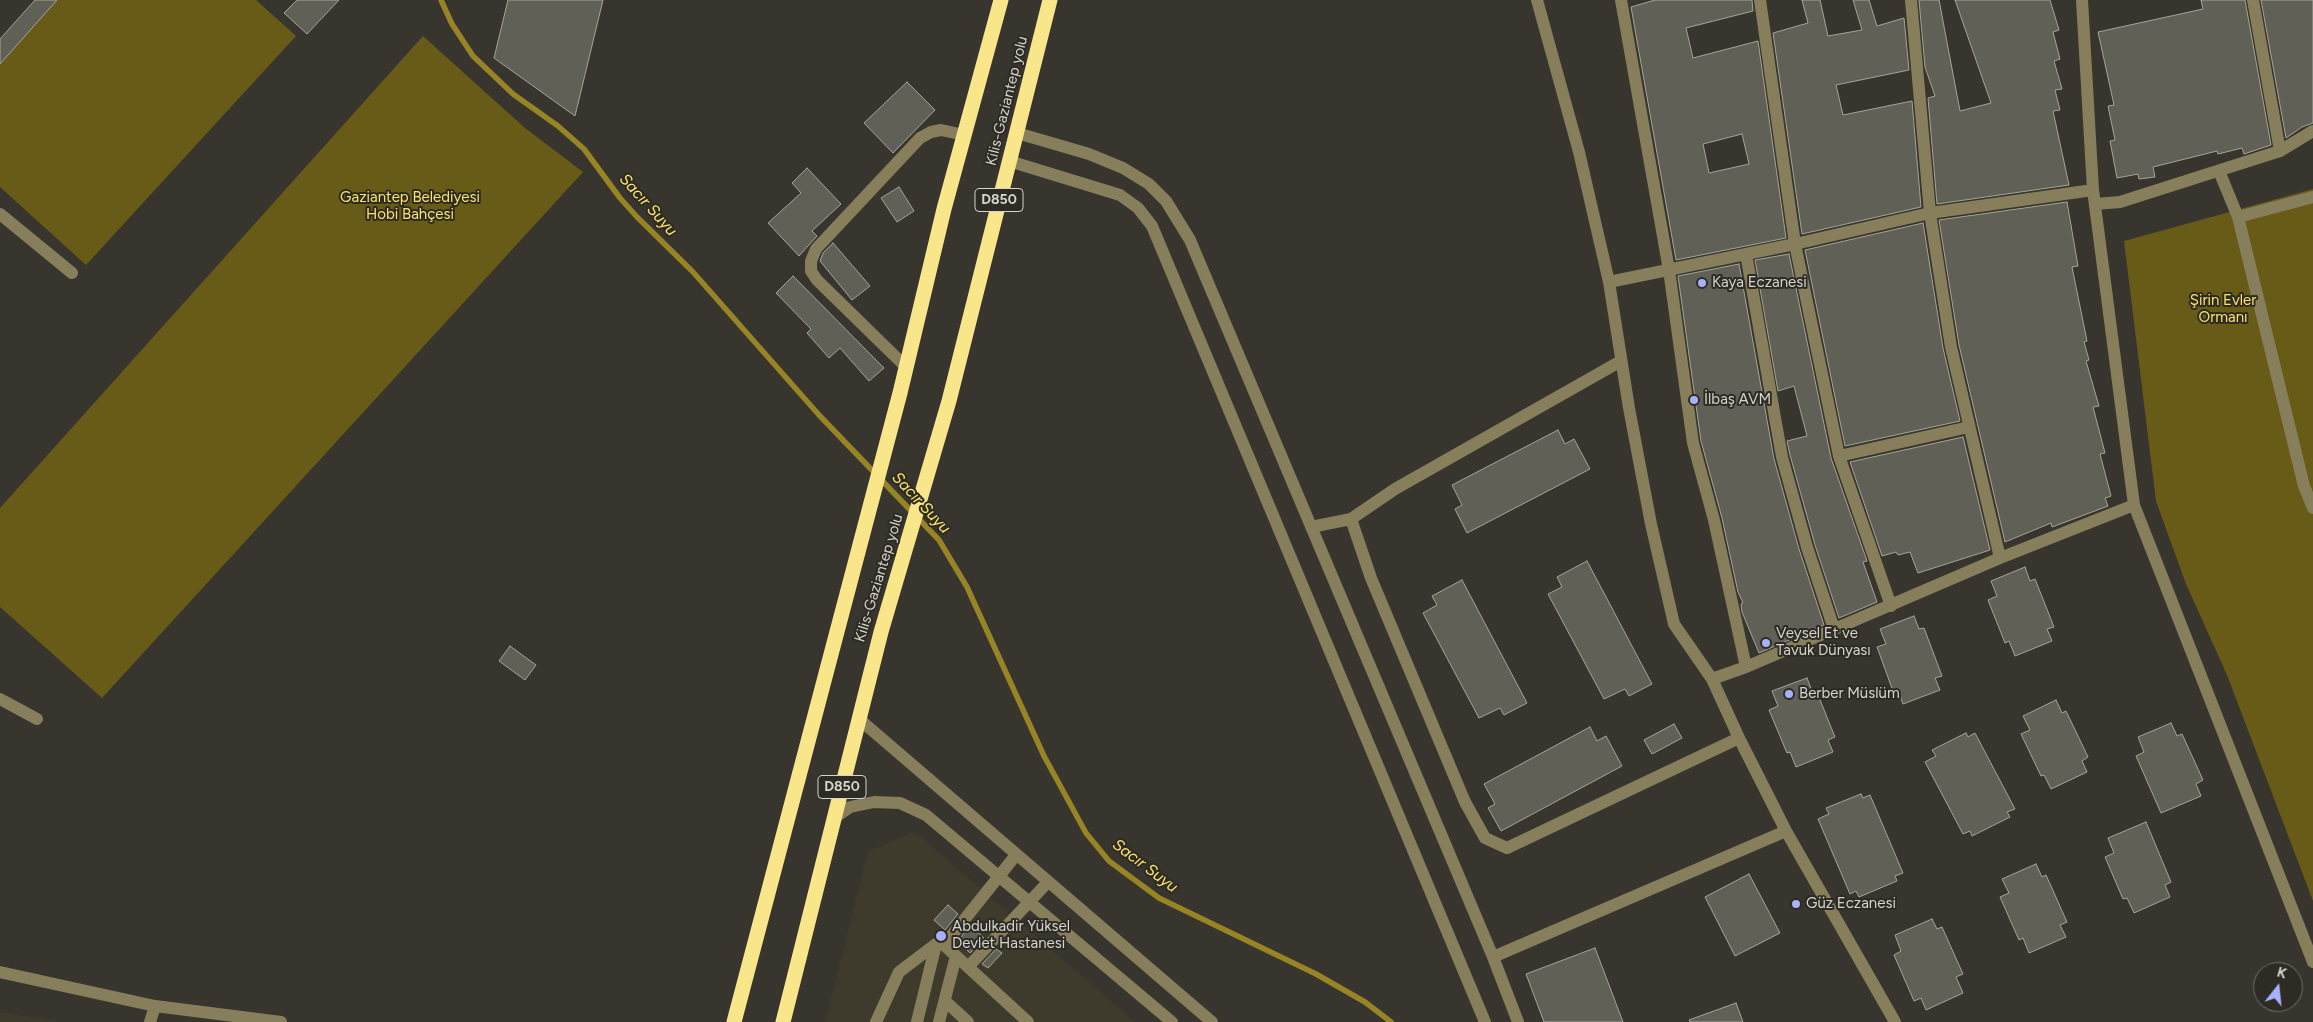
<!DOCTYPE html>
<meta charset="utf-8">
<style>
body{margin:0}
#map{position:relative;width:2313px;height:1022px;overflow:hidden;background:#37352d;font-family:Figtree,sans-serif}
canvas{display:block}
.north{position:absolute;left:2253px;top:962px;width:50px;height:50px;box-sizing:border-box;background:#2d2b23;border:1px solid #706e67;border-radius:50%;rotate:16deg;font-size:14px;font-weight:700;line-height:20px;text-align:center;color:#d4d3cd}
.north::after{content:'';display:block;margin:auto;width:18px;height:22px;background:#a7b1fc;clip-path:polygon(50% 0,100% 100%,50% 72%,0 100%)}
</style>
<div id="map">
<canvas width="2313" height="1022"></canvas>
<div class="north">K</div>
</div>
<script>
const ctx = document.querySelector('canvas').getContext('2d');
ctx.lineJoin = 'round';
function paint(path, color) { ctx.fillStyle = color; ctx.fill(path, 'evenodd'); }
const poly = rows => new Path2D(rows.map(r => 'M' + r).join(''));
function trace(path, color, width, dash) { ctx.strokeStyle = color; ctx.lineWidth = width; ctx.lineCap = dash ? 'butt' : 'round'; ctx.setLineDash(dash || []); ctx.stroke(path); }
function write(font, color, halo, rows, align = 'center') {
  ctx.font = font + ' Figtree,sans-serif'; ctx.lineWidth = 4; ctx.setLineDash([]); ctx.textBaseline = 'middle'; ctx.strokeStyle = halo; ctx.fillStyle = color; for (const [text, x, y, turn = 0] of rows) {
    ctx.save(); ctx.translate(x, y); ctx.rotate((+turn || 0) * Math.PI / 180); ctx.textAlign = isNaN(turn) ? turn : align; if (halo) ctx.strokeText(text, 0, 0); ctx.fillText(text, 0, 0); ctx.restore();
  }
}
const built = poly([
 [915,832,1135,1022,825,1022,868,851],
 [0,1012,60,1022,0,1022]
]);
const green = poly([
 [45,0,256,0,296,36,86,265,0,187,0,49],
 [423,36,525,128,583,172,102,698,0,607,0,508],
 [2313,189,2313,901,2227,675,2186,584,2156,501,2124,241]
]);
const stream = poly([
 [441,0,452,24,473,56,513,94,558,126,584,149,620,198,637,217,693,272,819,415,939,540,967,587,1044,756,1086,833,1109,861,1159,898,1316,974,1365,1002,1391,1022]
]);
const building = poly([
 [35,0,57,0,0,64,0,39,35,0],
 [297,0,339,0,307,34,284,13,297,0],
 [508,0,603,0,575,116,494,58,508,0],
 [1655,0,1752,0,1753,11,1686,28,1693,58,1758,41,1786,238,1676,260,1631,7,1655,0],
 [1742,134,1749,164,1709,173,1703,144,1742,134],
 [1802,0,1820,0,1828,36,1862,30,1853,0,1869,0,1877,26,1904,18,1909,70,1836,85,1843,115,1912,101,1921,207,1802,234,1773,33,1808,23,1802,0],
 [1919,0,1939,0,1960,111,1991,103,1955,0,2050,0,2059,30,2053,32,2060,59,2054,61,2062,89,2055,90,2060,110,2053,111,2069,185,1937,204,1928,98,1935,96,1925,67,1919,0],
 [2201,0,2245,0,2271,145,2244,154,2242,148,2218,154,2217,151,2153,167,2155,177,2139,179,2138,174,2117,178,2110,141,2115,140,2108,106,2114,105,2098,32,2203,9,2201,0],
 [2261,0,2313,0,2313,123,2302,127,2286,138,2261,0],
 [907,82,935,110,893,153,864,123,907,82],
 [807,168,841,204,812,231,817,236,799,256,768,223,801,193,792,183,807,168],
 [899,187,914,211,897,222,881,198,899,187],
 [2067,202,2078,266,2072,267,2087,341,2084,342,2089,360,2086,361,2099,406,2093,407,2105,453,2100,454,2111,496,2105,498,2108,506,2052,527,2051,523,2005,542,1959,345,1939,220,2067,202],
 [1923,223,1943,348,1960,421,1845,446,1805,250,1923,223],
 [833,243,870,286,852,300,820,261,823,253,833,243],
 [1789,254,1831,458,1867,561,1863,562,1877,602,1839,618,1815,545,1790,455,1787,441,1807,436,1794,386,1778,391,1755,260,1789,254],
 [1739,264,1774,459,1799,549,1824,625,1759,653,1742,612,1741,604,1743,603,1738,592,1722,518,1701,441,1678,276,1739,264],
 [793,276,884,368,869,381,840,348,829,358,807,333,811,329,776,293,793,276],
 [1558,430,1565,444,1574,439,1590,469,1467,533,1455,509,1462,505,1452,485,1558,430],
 [1963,437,1990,550,1918,573,1910,552,1898,555,1896,552,1882,556,1850,462,1963,437],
 [1587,561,1652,684,1629,696,1625,689,1604,699,1548,594,1562,587,1557,577,1587,561],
 [2025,567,2030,581,2035,579,2054,627,2047,629,2052,641,2015,656,2009,641,2005,643,1988,600,1997,596,1991,581,2025,567],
 [1462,580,1527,703,1504,715,1500,708,1479,718,1423,613,1437,605,1432,596,1462,580],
 [1914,616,1919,629,1924,628,1942,676,1935,678,1940,690,1903,704,1897,689,1893,691,1877,647,1886,644,1880,629,1914,616],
 [510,646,536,665,525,680,499,661,510,646],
 [1807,678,1812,691,1816,690,1835,737,1828,740,1833,752,1796,767,1790,752,1787,753,1769,710,1778,706,1772,691,1807,678],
 [2056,700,2062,713,2066,711,2088,757,2082,761,2087,772,2051,789,2044,775,2041,776,2021,734,2030,730,2023,716,2056,700],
 [2171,723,2177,736,2182,734,2203,780,2196,784,2201,796,2161,813,2136,756,2144,752,2138,737,2171,723],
 [1674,724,1682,738,1652,754,1644,740,1674,724],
 [1590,727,1597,741,1606,736,1622,766,1501,831,1488,808,1495,804,1484,784,1590,727],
 [1966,733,1968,737,1975,733,2015,809,2007,812,2010,817,1972,836,1970,831,1963,834,1925,762,1936,756,1932,750,1966,733],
 [1861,794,1863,798,1870,795,1903,873,1895,876,1897,881,1859,897,1856,891,1850,894,1818,819,1829,814,1826,808,1861,794],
 [2146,822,2171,882,2165,885,2170,897,2134,913,2127,898,2123,899,2105,857,2114,853,2108,838,2146,822],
 [2036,864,2042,877,2046,875,2067,922,2060,925,2066,937,2029,953,2023,938,2019,940,2000,897,2009,893,2002,879,2036,864],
 [1749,874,1780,933,1735,956,1705,897,1749,874],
 [948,905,958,914,945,930,934,920,948,905],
 [1932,919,1937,929,1942,927,1963,974,1956,977,1963,993,1926,1010,1921,998,1914,1001,1894,955,1901,951,1895,935,1932,919],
 [970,925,984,938,970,953,958,941,970,925],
 [1595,948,1623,1022,1544,1022,1526,974,1595,948],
 [996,949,1002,953,988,968,982,964,996,949],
 [1736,1003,1743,1022,1690,1022,1689,1020,1736,1003]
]);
const minor = poly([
 [1537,0,1579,152,1609,282,1629,408,1651,524,1674,624,1712,679,1739,738,1786,831,1895,1022],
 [1621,0,1669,270,1693,443,1714,520,1746,667],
 [1760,0,1795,244,1839,456,1891,606],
 [1911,0,1930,213,1951,347,2000,558],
 [2082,0,2093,190,2134,505,2313,962],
 [1017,133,1089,154,1123,168,1149,184,1166,201,1190,240,1493,957,1518,1022],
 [2280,151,2313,131],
 [1009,161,1120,195,1138,208,1152,226,1485,1022],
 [2219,171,2238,217,2304,486,2313,508],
 [2095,204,2120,202,2280,151,2253,0],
 [0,214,72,273],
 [2238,217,2313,197],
 [1746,254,1782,457,1807,547,1834,629],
 [1609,282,1795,244,1930,213,2093,190],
 [906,367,817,280,811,271,811,261,816,249,920,138,931,132,941,130,964,135],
 [1839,456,1969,427],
 [1351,519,1371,578,1465,802,1485,838,1507,848,1739,738],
 [1311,527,1351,519,1395,489,1621,361],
 [1712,679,1746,667,2000,558,2134,505],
 [0,699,37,719],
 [859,719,1212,1022],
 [834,818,850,807,874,802,900,803,926,815,1172,1022],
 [944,945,1016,855],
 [1493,957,1786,831],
 [968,967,1048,882],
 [0,972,155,1006,281,1022],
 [945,1001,968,1022],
 [150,1022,155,1006],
 [876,1022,899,972,936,944],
 [917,1022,936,944,944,945,1028,1022],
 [939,1022,956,956]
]);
const highway = poly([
 [734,1022,900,393,944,209,1001,0],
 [783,1022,881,632,949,401,1050,0]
]);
const markers = [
 [1702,283,5,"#a7b1fc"],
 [1694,400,5,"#a7b1fc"],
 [1766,643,5,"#a7b1fc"],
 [1789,694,5,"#a7b1fc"],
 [1796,904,5,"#a7b1fc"],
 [941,936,6,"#a7b1fc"]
];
const shields = [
 [999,200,48],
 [842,787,48]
];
const shieldNames = [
 ["D850",999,200],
 ["D850",842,787]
];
const streetNames = [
 ["Kilis-Gaziantep yolu",1007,101,-76],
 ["Kilis-Gaziantep yolu",879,578,-73]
];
const parkNames = [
 ["Gaziantep Belediyesi",410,198],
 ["Hobi Bahçesi",410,215],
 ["Şirin Evler",2223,301],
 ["Ormanı",2223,318]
];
const poiNames = [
 ["Kaya Eczanesi",1712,283],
 ["İlbaş AVM",1704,400],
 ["Veysel Et ve",1776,634],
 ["Tavuk Dünyası",1776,651],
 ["Berber Müslüm",1799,694],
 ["Güz Eczanesi",1806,904],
 ["Abdulkadir Yüksel",952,927],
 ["Devlet Hastanesi",952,944]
];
const waterNames = [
 ["Sacır Suyu",648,205,48],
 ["Sacır Suyu",921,503,47],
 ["Sacır Suyu",1145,866,37]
];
paint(built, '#3e3b2c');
paint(green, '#685b18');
trace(stream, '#978525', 5.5);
paint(building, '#616056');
trace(building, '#a6a49a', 1);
trace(minor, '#877f5c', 12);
trace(highway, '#f9e68b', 15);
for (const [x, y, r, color] of markers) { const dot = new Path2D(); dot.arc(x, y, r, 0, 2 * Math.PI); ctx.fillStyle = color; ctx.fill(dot); trace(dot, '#2d2b23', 2); }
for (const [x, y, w] of shields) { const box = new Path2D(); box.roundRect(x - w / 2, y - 11.5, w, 23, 4); ctx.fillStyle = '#2d2b23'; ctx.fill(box); trace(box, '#d4d3cd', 1); }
write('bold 14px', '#d4d3cd', null, shieldNames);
write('15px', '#d4d3cd', '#2d2b23', streetNames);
write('15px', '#fbe369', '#2d2b23', parkNames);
write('15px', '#d4d3cd', '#2d2b23', poiNames, 'left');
write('italic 16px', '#fee56c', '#2d2b23', waterNames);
</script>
